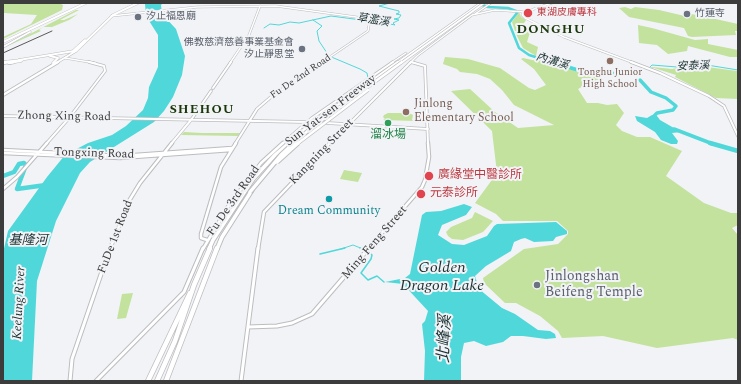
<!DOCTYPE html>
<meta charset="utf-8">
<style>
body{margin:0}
#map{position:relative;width:741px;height:384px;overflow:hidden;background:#f2f3f6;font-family:Spectral,serif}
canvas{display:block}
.frame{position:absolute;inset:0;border:4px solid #3c3c3d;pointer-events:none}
</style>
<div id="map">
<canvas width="741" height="384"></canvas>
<div class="frame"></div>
</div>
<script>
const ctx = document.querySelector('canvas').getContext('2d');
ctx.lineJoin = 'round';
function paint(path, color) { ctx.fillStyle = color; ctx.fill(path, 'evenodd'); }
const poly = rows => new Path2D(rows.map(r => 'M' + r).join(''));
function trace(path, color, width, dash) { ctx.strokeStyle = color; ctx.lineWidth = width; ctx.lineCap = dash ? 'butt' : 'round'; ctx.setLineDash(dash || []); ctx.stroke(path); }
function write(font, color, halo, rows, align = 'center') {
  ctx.font = font + ' Spectral,"Noto Sans TC",serif'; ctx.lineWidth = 4; ctx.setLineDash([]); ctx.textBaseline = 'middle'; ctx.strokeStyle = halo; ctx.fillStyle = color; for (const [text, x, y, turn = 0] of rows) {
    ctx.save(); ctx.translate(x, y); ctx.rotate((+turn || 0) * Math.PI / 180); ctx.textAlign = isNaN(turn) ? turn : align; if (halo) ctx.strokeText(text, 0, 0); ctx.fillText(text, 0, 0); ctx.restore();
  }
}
const green = poly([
 [3,3,59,3,63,5,62,10,3,39,3,37,31,24,37,15,4,13],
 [625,7,631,9,635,7,659,10,689,17,691,14,702,16,738,24,738,31,735,31,736,35,692,37,688,36,684,28,629,17,619,8],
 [76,10,79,10,60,20,64,20,78,14,69,20,52,27,43,27,39,30,41,31,3,48],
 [519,12,521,17,526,20,522,26,529,30,515,31,512,22],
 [638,25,652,28,695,40,708,39,708,44,738,50,738,57,730,57,688,46,687,51,668,54,657,45,639,43],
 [515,32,530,32,527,42,538,47,536,56,523,48],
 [445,57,468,59,500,68,529,88,535,90,546,85,534,69,521,59,523,58,537,61,541,60,551,63,603,79,587,84,578,89,587,103,598,103,607,105,617,104,624,113,616,125,622,131,637,137,650,137,682,151,666,176,704,203,731,213,738,213,738,225,732,228,738,235,738,340,733,338,657,348,603,336,562,338,558,331,540,316,516,303,505,303,484,283,483,278,524,249,558,244,568,234,568,231,557,221,503,221,496,214,475,203,497,173,492,131,451,91,470,89,495,112,518,128,554,125,514,105,502,90,490,79,477,74,460,72,457,69,443,64],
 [652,67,672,69,677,68,679,71,696,71,707,67,737,71,738,99,716,98,675,77,676,75,654,68,650,69],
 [388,113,409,113,413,115,412,120,415,121,383,120,385,119,383,117,384,115],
 [184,132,202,133,240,133,238,136,181,135],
 [344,170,362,173,358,182,340,179],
 [475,212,493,221,483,232,463,240,452,239,448,236,446,232,451,227,472,218],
 [133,293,126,318,117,319,122,294]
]);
const water = poly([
 [147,3,163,3,161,5,162,14,176,29,185,56,182,75,173,97,164,111,154,122,90,162,80,173,56,221,37,281,32,381,3,381,3,253,8,231,47,177,65,155,88,143,112,135,126,126,143,110,148,98,149,87,158,67,158,35,146,16,145,4],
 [652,115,656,115,660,120,681,132,672,133,678,141,677,144,671,144,661,140,655,132,637,121,635,116,647,118],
 [464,204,472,207,466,215,442,225,438,235,452,244,464,245,487,236,494,226,497,224,556,222,567,231,567,234,556,237,553,241,534,242,525,238,521,239,514,242,511,251,486,266,475,276,479,289,502,308,515,314,538,330,550,331,555,334,556,338,546,339,523,336,511,336,503,342,486,346,474,341,464,343,461,357,461,381,424,381,425,351,422,324,425,321,428,311,403,284,385,282,405,278,410,274,422,215,426,212,441,211]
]);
const streamFar1 = poly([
 [313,20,322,26,317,31,319,41,329,56,360,69,367,73,368,78],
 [264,28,270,24,279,25,290,22,299,23,331,16,369,21,374,24,380,22,395,25,393,23,399,20,394,19,399,18,401,15,396,14,399,13,399,11,379,6,390,3],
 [649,68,652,65,677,67,684,70,707,65,738,70],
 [341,249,353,245,363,249]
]);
const stream = poly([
 [360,248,365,250],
 [370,253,372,255,371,259,361,273,368,280,377,276,384,282],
 [320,254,345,248]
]);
const riverFar2 = poly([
 [477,3,488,7,508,8,516,11,517,13,509,23,519,48,529,55,555,63]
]);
const riverFar1 = poly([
 [552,62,581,71,620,74],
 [640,80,651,92,666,98,676,106,673,110,657,113,654,116,657,119],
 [674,129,713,144]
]);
const river = poly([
 [710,143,738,151],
 [3,176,14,172,19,164,24,163,26,165,17,189,46,185]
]);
const tertiaryTunnel = poly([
 [309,122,326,123]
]);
const tertiaryFar3 = poly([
 [523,12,522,15,525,18,564,37,634,63],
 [475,14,491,3],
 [111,16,197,7,276,6,356,17,365,20,369,25,368,31,321,63],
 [65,58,95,63],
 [411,62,415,63],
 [230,63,249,35,260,6],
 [391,63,406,53],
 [410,63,417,56,472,15,495,10,525,12,552,3]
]);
const tertiaryFar2 = poly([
 [411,62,425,66,428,144],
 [631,62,660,73,709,96,724,106,738,136],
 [213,88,231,62],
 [3,116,307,122],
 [327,123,428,129],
 [46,144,69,118,105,71,104,66,89,62],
 [171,144,191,120,211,91],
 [235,144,257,109,271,97,322,62],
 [282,144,312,118,393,62],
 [329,144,411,62]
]);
const tertiaryFar1 = poly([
 [3,150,121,156,232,148],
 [3,153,120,158,231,150],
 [3,189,17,177,47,143],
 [207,240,201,238,201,234,221,167,236,143],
 [110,249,129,201,140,183,172,143],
 [203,249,229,205,261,163,283,143],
 [258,249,264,212,330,143],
 [368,249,422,187,425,180,429,157,428,143]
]);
const tertiary = poly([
 [248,327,277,326,292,323,312,314,369,248],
 [70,381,72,359,110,248],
 [96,381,184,292,203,248],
 [241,381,258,248]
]);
const primaryFar1 = poly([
 [73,51,85,40],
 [50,56,58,58,53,63],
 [19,60,74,51],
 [3,63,9,62],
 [9,63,21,61],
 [56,63,76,51,113,15,138,3]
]);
const primary = poly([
 [3,63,8,62],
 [9,63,14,62],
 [3,95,58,62]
]);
const motorwayFar3 = poly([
 [3,42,86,3],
 [3,47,30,32],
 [3,62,22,60],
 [397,63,481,3]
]);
const motorwayFar2 = poly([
 [287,144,307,127,398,62]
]);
const motorwayFar1 = poly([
 [209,249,213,240,253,179,275,155,289,143],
 [217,249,222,237,252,190]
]);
const motorway = poly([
 [148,381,190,293],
 [157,381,175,341,194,285,210,248],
 [166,381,217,248]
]);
const rail = poly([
 [3,53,52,31]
]);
const motorwayBridgeFar2 = poly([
 [401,63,484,3]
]);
const motorwayBridgeFar1 = poly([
 [293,144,311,128,402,62],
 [297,144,368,90]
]);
const motorwayBridge = poly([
 [277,162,298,143],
 [250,192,281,155,294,143]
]);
const markers = [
 [528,13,5,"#e0444e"],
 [687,14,4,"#6b7280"],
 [138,17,4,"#6b7280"],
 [302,49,4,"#6b7280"],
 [610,61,4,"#8d6e63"],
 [406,112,4,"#8d6e63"],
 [388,123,4,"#2e9e5b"],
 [429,176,5,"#e0444e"],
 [421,194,5,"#e0444e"],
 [329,199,4,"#0f9aa8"],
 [537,285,4,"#6b7280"]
];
const farHealthnames = [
 ["東湖皮膚專科",537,13]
];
const farWorshipnames = [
 ["竹蓮寺",695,14],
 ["汐止福恩廟",146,17],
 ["佛教慈濟慈善事業基金會",294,43,"right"],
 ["汐止靜思堂",294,55,"right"]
];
const farEducationnames = [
 ["Tonghu Junior",610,73],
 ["High School",610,85]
];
const farStreetnames = [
 ["Fu De 2nd Road",301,77,-34]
];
const farWaternames = [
 ["草濫溪",373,21,9],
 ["內溝溪",552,62,17],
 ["安泰溪",693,67,-2]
];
const educationNames = [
 ["Jinlong",414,105],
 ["Elementary School",414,119]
];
const streetNames = [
 ["Sun Yat-sen Freeway",331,111,-37],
 ["Zhong Xing Road",64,117,1],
 ["Kangning Street",322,152,-46],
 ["Tongxing Road",94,154,2],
 ["Fu De 3rd Road",234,201,-55],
 ["FuDe 1st Road",116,237,-69],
 ["Ming Feng Street",375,243,-49]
];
const leisureNames = [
 ["溜冰場",388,136]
];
const healthNames = [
 ["廣緣堂中醫診所",438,176],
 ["元泰診所",430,194]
];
const cultureNames = [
 ["Dream Community",329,212]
];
const farDistrictnames = [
 ["DONGHU",551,30],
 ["SHEHOU",202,110]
];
const waterNames = [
 ["基隆河",28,241],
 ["Keelung River",20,303,-87]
];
const nearWorshipnames = [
 ["Jinlongshan",545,277],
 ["Beifeng Temple",545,293]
];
const nearWaternames = [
 ["Golden",442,269],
 ["Dragon Lake",442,287],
 ["北峰溪",446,339,-88]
];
paint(green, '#c2e29e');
paint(water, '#50d7da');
trace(streamFar1, '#50d7da', 1);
trace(stream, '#50d7da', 1.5);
trace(riverFar2, '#50d7da', 2.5);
trace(riverFar1, '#50d7da', 3.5);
trace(river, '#50d7da', 4.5);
trace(tertiaryTunnel, '#ceced1', 2, [2, 1]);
trace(tertiaryFar3, '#bcbdc0', 2.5);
trace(tertiaryFar2, '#bcbdc0', 3.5);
trace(tertiaryFar1, '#bcbdc0', 4.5);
trace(tertiary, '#bcbdc0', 5);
trace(primaryFar1, '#bcbdc0', 3);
trace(primary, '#bcbdc0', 4);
trace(motorwayFar3, '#bcbdc0', 3);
trace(motorwayFar2, '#bcbdc0', 4);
trace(motorwayFar1, '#bcbdc0', 5.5);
trace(motorway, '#bcbdc0', 6);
trace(tertiaryFar3, '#fff', 1.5);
trace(tertiaryFar2, '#fff', 2);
trace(tertiaryFar1, '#fff', 2.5);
trace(tertiary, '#fff', 3);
trace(primaryFar1, '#fff', 2);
trace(primary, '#fff', 2.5);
trace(motorwayFar3, '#fff', 2);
trace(motorwayFar2, '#fff', 2.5);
trace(motorwayFar1, '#fff', 3.5);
trace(motorway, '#fff', 4.5);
trace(rail, '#585859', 1);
trace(motorwayBridgeFar2, '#bcbdc0', 3, []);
trace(motorwayBridgeFar1, '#bcbdc0', 4, []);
trace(motorwayBridge, '#bcbdc0', 5.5, []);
trace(motorwayBridgeFar2, '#fff', 2);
trace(motorwayBridgeFar1, '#fff', 2.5);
trace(motorwayBridge, '#fff', 3.5);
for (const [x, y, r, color] of markers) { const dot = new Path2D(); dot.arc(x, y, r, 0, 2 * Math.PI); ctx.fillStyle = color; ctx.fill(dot); trace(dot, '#f2f3f6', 1.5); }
write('10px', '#be3a42', '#f2f3f6', farHealthnames, 'left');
write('10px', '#5b616d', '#f2f3f6', farWorshipnames, 'left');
write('10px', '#785e54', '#f2f3f6', farEducationnames);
write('10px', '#3c3c3d', '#f2f3f6', farStreetnames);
write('italic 11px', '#1b3233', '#f2f3f6', farWaternames);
write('12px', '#785e54', '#f2f3f6', educationNames, 'left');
write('12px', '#3c3c3d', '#f2f3f6', streetNames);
write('12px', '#27864d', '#f2f3f6', leisureNames);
write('12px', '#be3a42', '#f2f3f6', healthNames, 'left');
write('12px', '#0d838f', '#f2f3f6', cultureNames);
ctx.letterSpacing = '1px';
write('bold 13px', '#1b380a', '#f2f3f6', farDistrictnames);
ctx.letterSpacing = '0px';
write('italic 13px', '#1b3233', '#f2f3f6', waterNames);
write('14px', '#5b616d', '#f2f3f6', nearWorshipnames, 'left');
write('italic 16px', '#1b3233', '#f2f3f6', nearWaternames);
</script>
